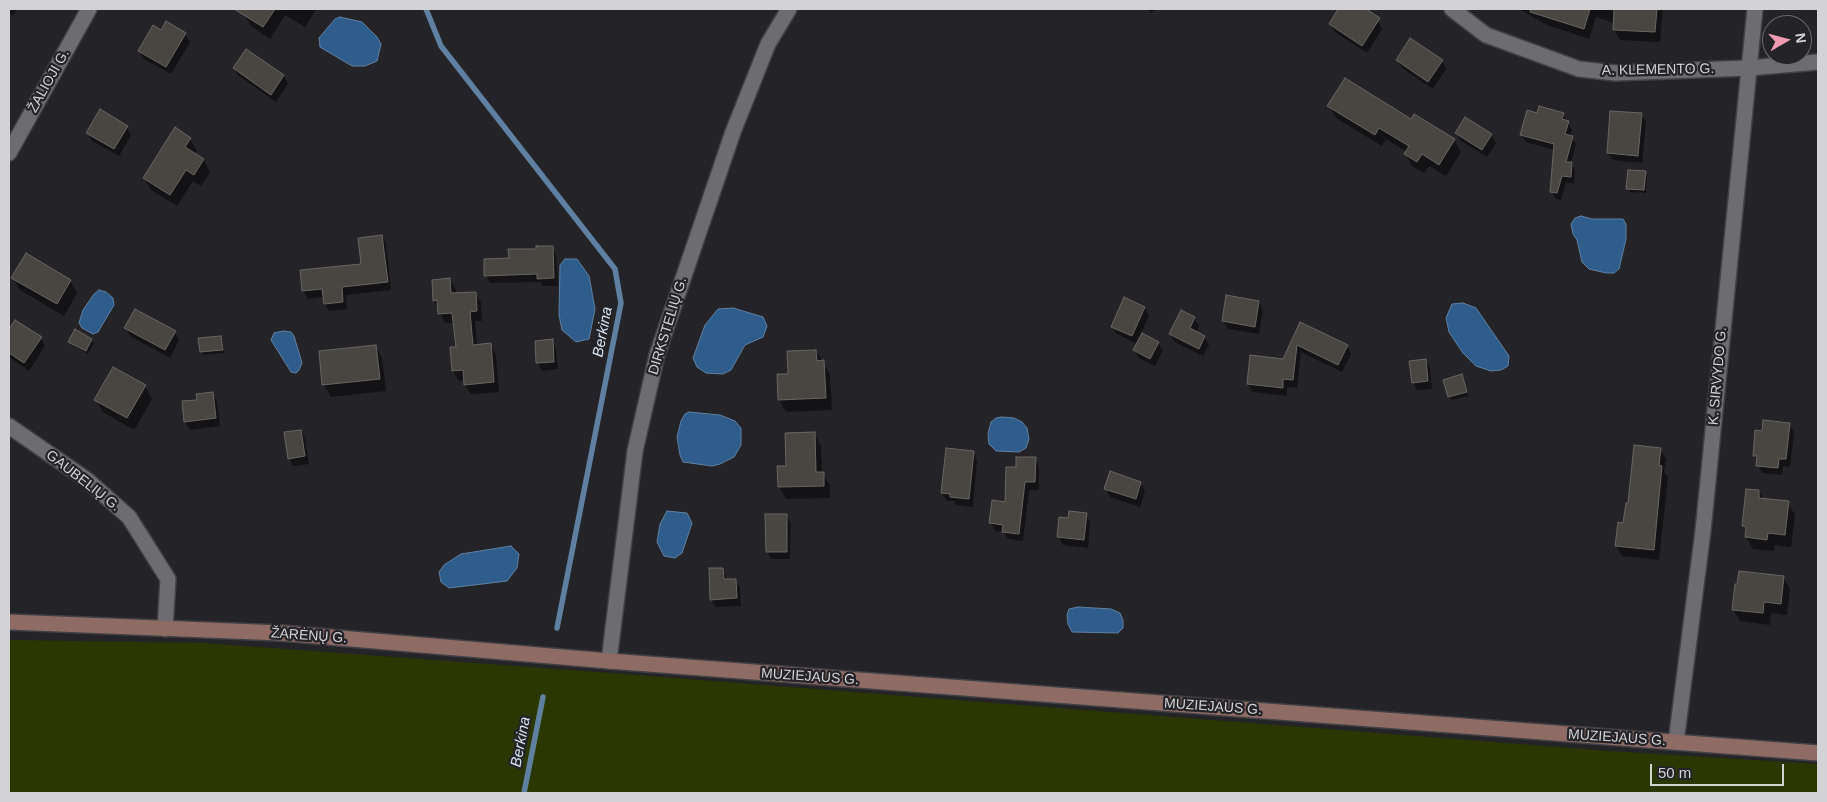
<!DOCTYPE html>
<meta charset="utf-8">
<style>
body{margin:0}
#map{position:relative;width:1827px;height:802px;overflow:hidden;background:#242428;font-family:Arial,sans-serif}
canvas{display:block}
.frame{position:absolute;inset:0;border:10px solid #d3d3d6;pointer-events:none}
.north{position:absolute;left:1762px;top:15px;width:50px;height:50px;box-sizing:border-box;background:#242428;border:1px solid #6a6a6e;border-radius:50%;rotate:82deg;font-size:14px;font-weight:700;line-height:20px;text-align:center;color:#d3d3d6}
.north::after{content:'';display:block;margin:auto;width:18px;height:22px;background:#f19ab1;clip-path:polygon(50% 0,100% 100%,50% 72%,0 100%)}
.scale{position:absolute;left:1650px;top:764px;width:134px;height:22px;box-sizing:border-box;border:2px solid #d3d3d6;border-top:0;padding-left:6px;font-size:15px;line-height:18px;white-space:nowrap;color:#d3d3d6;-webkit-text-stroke:4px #242428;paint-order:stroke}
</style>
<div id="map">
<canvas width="1827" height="802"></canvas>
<div class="frame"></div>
<div class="north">N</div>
<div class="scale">50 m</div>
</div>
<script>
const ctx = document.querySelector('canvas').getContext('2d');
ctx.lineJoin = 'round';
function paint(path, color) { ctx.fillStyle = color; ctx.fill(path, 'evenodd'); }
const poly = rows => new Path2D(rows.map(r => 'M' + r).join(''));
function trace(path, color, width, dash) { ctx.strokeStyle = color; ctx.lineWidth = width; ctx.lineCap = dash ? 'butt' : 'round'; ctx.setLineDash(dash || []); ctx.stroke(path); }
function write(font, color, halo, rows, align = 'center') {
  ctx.font = font + ' Arial,sans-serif'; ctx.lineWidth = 4.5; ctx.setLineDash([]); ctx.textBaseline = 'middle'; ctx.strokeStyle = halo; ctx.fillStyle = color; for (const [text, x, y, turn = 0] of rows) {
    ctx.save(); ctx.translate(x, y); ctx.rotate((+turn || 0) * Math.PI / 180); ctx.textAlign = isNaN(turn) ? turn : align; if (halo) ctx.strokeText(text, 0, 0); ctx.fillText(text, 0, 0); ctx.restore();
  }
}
const green = poly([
 [9,640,204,643,610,673,1609,751,1818,764,1818,793,9,793]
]);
const water = poly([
 [340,17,362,22,377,37,381,44,377,61,365,66,352,66,320,47,319,38,335,19,340,17],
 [1581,216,1592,219,1623,219,1626,224,1626,239,1619,269,1614,273,1606,273,1589,269,1582,262,1577,240,1573,234,1571,224,1575,218,1581,216],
 [565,259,577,259,589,276,595,309,589,339,576,342,562,330,559,315,560,265,565,259],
 [99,290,106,292,113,298,114,305,98,332,93,334,82,328,79,323,83,310,94,294,99,290],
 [1463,303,1476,308,1509,356,1508,366,1501,370,1491,371,1476,366,1463,353,1449,332,1446,318,1452,304,1463,303],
 [733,308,763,317,767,326,763,337,745,345,731,370,723,374,706,373,697,367,693,358,705,325,718,309,733,308],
 [283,331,291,332,294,336,302,363,299,370,296,373,291,372,271,340,274,333,283,331],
 [689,412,720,415,735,421,741,428,741,445,734,457,720,464,712,466,683,462,680,455,677,437,681,421,685,414,689,412],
 [1002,417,1014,418,1022,422,1027,428,1029,439,1026,448,1019,452,996,451,989,444,988,434,991,422,996,418,1002,417],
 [667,511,687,513,692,523,682,553,675,558,664,556,657,542,660,524,667,511],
 [511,546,519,554,517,568,507,581,449,588,441,582,439,572,444,565,461,554,511,546],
 [1078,607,1111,609,1120,613,1123,620,1123,628,1118,633,1072,632,1068,624,1067,615,1069,609,1078,607]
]);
const shadow = poly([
 [9,9,17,9,13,16,9,13],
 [248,9,315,9,316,10,305,27,285,15,270,39,251,26,244,14],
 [1148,9,1156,9,1151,13],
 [1340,9,1358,9,1378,22,1382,29,1367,53,1335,32,1330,24],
 [1519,9,1663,9,1660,42,1620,40,1614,30,1614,23,1596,17,1589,39,1547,25],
 [166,23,185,34,190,42,171,74,144,59,139,51,161,32],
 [246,51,284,76,288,84,276,102,239,76,234,69],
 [1397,60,1442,61,1446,69,1433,89,1402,68],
 [1329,106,1412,121,1454,140,1461,152,1446,176,1429,166,1424,173,1412,166,1405,154,1407,152,1386,139,1382,146,1336,118],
 [1538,114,1563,114,1572,130,1570,137,1576,144,1571,163,1575,171,1574,183,1566,183,1561,200,1556,199,1552,192,1554,150,1526,142,1521,135],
 [1641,114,1646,122,1642,163,1613,160,1608,153],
 [127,127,131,135,119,156,92,141,87,133],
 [1456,133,1491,135,1496,143,1487,157,1461,141],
 [190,139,197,151,195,154,203,159,210,172,201,186,193,181,177,206,151,190,144,178],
 [1645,173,1647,176,1646,193,1630,192,1628,189],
 [382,236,386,244,391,290,346,295,347,309,329,311,325,303,324,297,308,299,303,291,362,265],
 [552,247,556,255,558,286,543,286,541,282,490,283,486,275,510,259,537,250],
 [13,278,70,281,77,293,64,316,20,290],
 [450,280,456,290,456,294,475,293,481,303,482,321,475,321,477,346,490,345,496,355,499,392,471,394,465,385,465,380,459,381,453,371,457,348,455,323,445,323,434,300],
 [1259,302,1263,310,1259,334,1228,329,1223,321],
 [1145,308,1149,316,1141,334,1158,343,1163,350,1155,366,1139,358,1134,350,1137,344,1117,334,1112,327],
 [1181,312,1194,318,1199,326,1196,333,1204,337,1209,345,1203,356,1175,342,1170,334],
 [15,321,41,338,45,346,29,371,9,357,9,331],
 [1301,324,1347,346,1351,354,1342,372,1301,352,1297,388,1287,387,1287,396,1253,392,1248,384,1251,357,1284,360],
 [126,328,175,332,179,340,170,358,130,336],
 [221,338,223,341,224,353,203,355,201,352],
 [91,340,94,343,88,354,72,345,70,342],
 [552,341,556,349,558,369,542,371,538,363],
 [375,346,382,358,386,391,331,397,324,385],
 [816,351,830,374,832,410,786,412,779,400,789,375],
 [1425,360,1430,368,1432,389,1417,390,1413,382],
 [1463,379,1468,396,1452,400,1445,380],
 [145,386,152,399,134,430,103,412,96,400],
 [212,393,217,401,220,426,190,430,185,422,183,402,198,401],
 [1789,424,1794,432,1790,467,1783,466,1782,475,1762,473,1754,455,1763,432],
 [301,431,305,439,309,464,293,466,289,458],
 [814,434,821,446,822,473,830,485,830,498,786,499,779,487,787,467],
 [1660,449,1666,459,1664,472,1668,477,1659,560,1622,556,1616,546,1624,524,1629,505],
 [973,452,977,460,973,507,956,505,954,501,947,501,942,493],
 [1035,459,1039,466,1039,490,1029,490,1023,541,1008,539,1004,532,995,531,991,523,1007,503,1017,468],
 [1140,483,1145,491,1140,507,1110,497,1106,489],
 [1759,491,1764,500,1788,503,1795,515,1791,547,1774,545,1774,551,1753,549,1746,537,1747,533,1743,526],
 [1086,514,1090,522,1088,548,1063,545,1059,537,1069,519],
 [786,515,791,523,790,559,771,559,767,551],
 [723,569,727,580,735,580,740,588,741,606,716,607,711,599],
 [1783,577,1790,589,1787,615,1771,613,1770,625,1740,621,1733,609]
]);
const stream = poly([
 [426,9,441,46,615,269,621,303,557,628],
 [524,793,543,697]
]);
const building = poly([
 [234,9,275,9,263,27,234,9],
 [1338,9,1366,9,1380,18,1362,46,1329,24,1338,9],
 [1530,9,1590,9,1584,29,1530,12,1530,9],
 [1614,9,1657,9,1655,32,1613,30,1614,9],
 [166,21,186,33,166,67,138,51,153,25,161,30,166,21],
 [1410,38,1443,60,1428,82,1396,60,1410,38],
 [246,49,284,75,271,95,233,68,246,49],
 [1345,78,1411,119,1414,114,1455,139,1439,165,1422,154,1417,162,1404,154,1409,146,1379,128,1375,135,1327,106,1345,78],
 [1539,106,1564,113,1562,119,1569,121,1565,134,1573,136,1566,162,1572,162,1571,177,1562,176,1557,193,1550,192,1554,144,1520,135,1527,110,1537,113,1539,106],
 [100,109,128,126,114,149,86,133,100,109],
 [1610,111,1642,113,1638,156,1607,153,1610,111],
 [1465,117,1492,134,1482,150,1455,133,1465,117],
 [175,127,191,138,185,147,204,159,194,175,186,170,170,195,143,178,175,127],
 [1628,170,1646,171,1644,190,1626,189,1628,170],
 [382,235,388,282,342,287,343,302,324,304,322,289,302,291,300,270,361,264,358,238,382,235],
 [536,246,553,246,554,278,537,279,537,274,484,276,484,259,509,258,508,249,536,249,536,246],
 [26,253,71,280,57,304,11,278,26,253],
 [450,278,451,293,476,292,477,311,470,312,473,345,491,343,494,382,464,385,463,370,452,371,450,347,456,347,452,313,438,314,437,300,433,301,432,280,450,278],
 [1226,295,1259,301,1255,327,1222,321,1226,295],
 [1124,297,1145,307,1132,336,1111,327,1124,297],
 [135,309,176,331,165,350,124,328,135,309],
 [1181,310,1195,317,1190,328,1205,336,1199,349,1169,334,1181,310],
 [15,320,42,337,24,363,9,353,9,329,15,320],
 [1300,322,1348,345,1338,365,1297,345,1293,380,1283,379,1283,388,1247,384,1250,355,1283,359,1300,322],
 [75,329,92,339,86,351,68,342,75,329],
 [1142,333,1159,342,1150,359,1133,350,1142,333],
 [221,336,223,350,200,352,198,338,221,336],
 [553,339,554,362,536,363,535,341,553,339],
 [376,345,380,379,322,385,319,351,376,345],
 [816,350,817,361,824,360,826,398,778,400,777,374,788,374,787,351,816,350],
 [1426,359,1428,381,1412,383,1409,361,1426,359],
 [113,367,146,385,127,418,94,400,113,367],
 [1462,374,1467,392,1448,397,1443,380,1462,374],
 [213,392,216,418,184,422,182,401,197,400,196,394,213,392],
 [1763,420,1790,423,1786,459,1779,459,1778,468,1756,466,1757,456,1753,456,1755,430,1762,431,1763,420],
 [301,430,305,456,288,459,284,432,301,430],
 [815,432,816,472,824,472,824,486,778,487,777,466,786,466,785,433,815,432],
 [1634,445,1661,448,1659,465,1662,466,1654,550,1615,546,1618,522,1623,523,1626,503,1628,503,1634,445],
 [946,448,974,451,969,499,950,497,950,494,941,493,946,448],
 [1016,457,1036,457,1035,482,1025,482,1019,534,1002,532,1003,525,989,523,992,500,1005,502,1006,467,1016,467,1016,457],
 [1110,471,1141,482,1136,499,1104,489,1110,471],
 [1746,489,1759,490,1759,498,1789,501,1785,535,1768,533,1767,540,1745,537,1746,527,1742,526,1746,489],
 [1069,511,1087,513,1084,540,1057,537,1059,517,1068,518,1069,511],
 [765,514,787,514,787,552,766,552,765,514],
 [709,568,723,568,724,579,736,579,737,598,710,600,709,568],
 [1739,571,1784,576,1781,604,1764,602,1763,613,1732,610,1735,584,1737,584,1739,571]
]);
const street = poly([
 [1452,9,1486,35,1579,69,1615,73,1749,68,1818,62],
 [9,153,89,9],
 [9,426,87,480,129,517,168,579,165,629],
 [609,661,635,451,657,355,733,132,768,44,789,9],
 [1676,742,1703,531,1755,9]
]);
const secondary = poly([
 [9,622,281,633,609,661,1818,753]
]);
const streetNames = [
 ["A. KLEMENTO G.",1658,70,-1],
 ["ŽALIOJI G.",49,81,-61],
 ["DIRKSTELIŲ G.",668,326,-73],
 ["K. SIRVYDO G.",1718,376,-85],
 ["GAUBELIŲ G.",83,481,38],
 ["ŽARĖNŲ G.",309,636,4],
 ["MUZIEJAUS G.",810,677,4],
 ["MUZIEJAUS G.",1213,707,4],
 ["MUZIEJAUS G.",1617,738,4]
];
const waterNames = [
 ["Berkina",603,332,-79],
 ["Berkina",521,742,-79]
];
paint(green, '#2b3700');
paint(water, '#2e5d8c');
trace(water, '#6080a2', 1);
paint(shadow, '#0007');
trace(stream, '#6080a2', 5.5);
paint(building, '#494642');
trace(building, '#696662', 1);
trace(street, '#414044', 18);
trace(secondary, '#414044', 18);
trace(street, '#6c6c71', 15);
trace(secondary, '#8e6c65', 15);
write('14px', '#d3d3d6', '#242428', streetNames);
write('italic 15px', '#d7e4f2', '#242428', waterNames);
</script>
